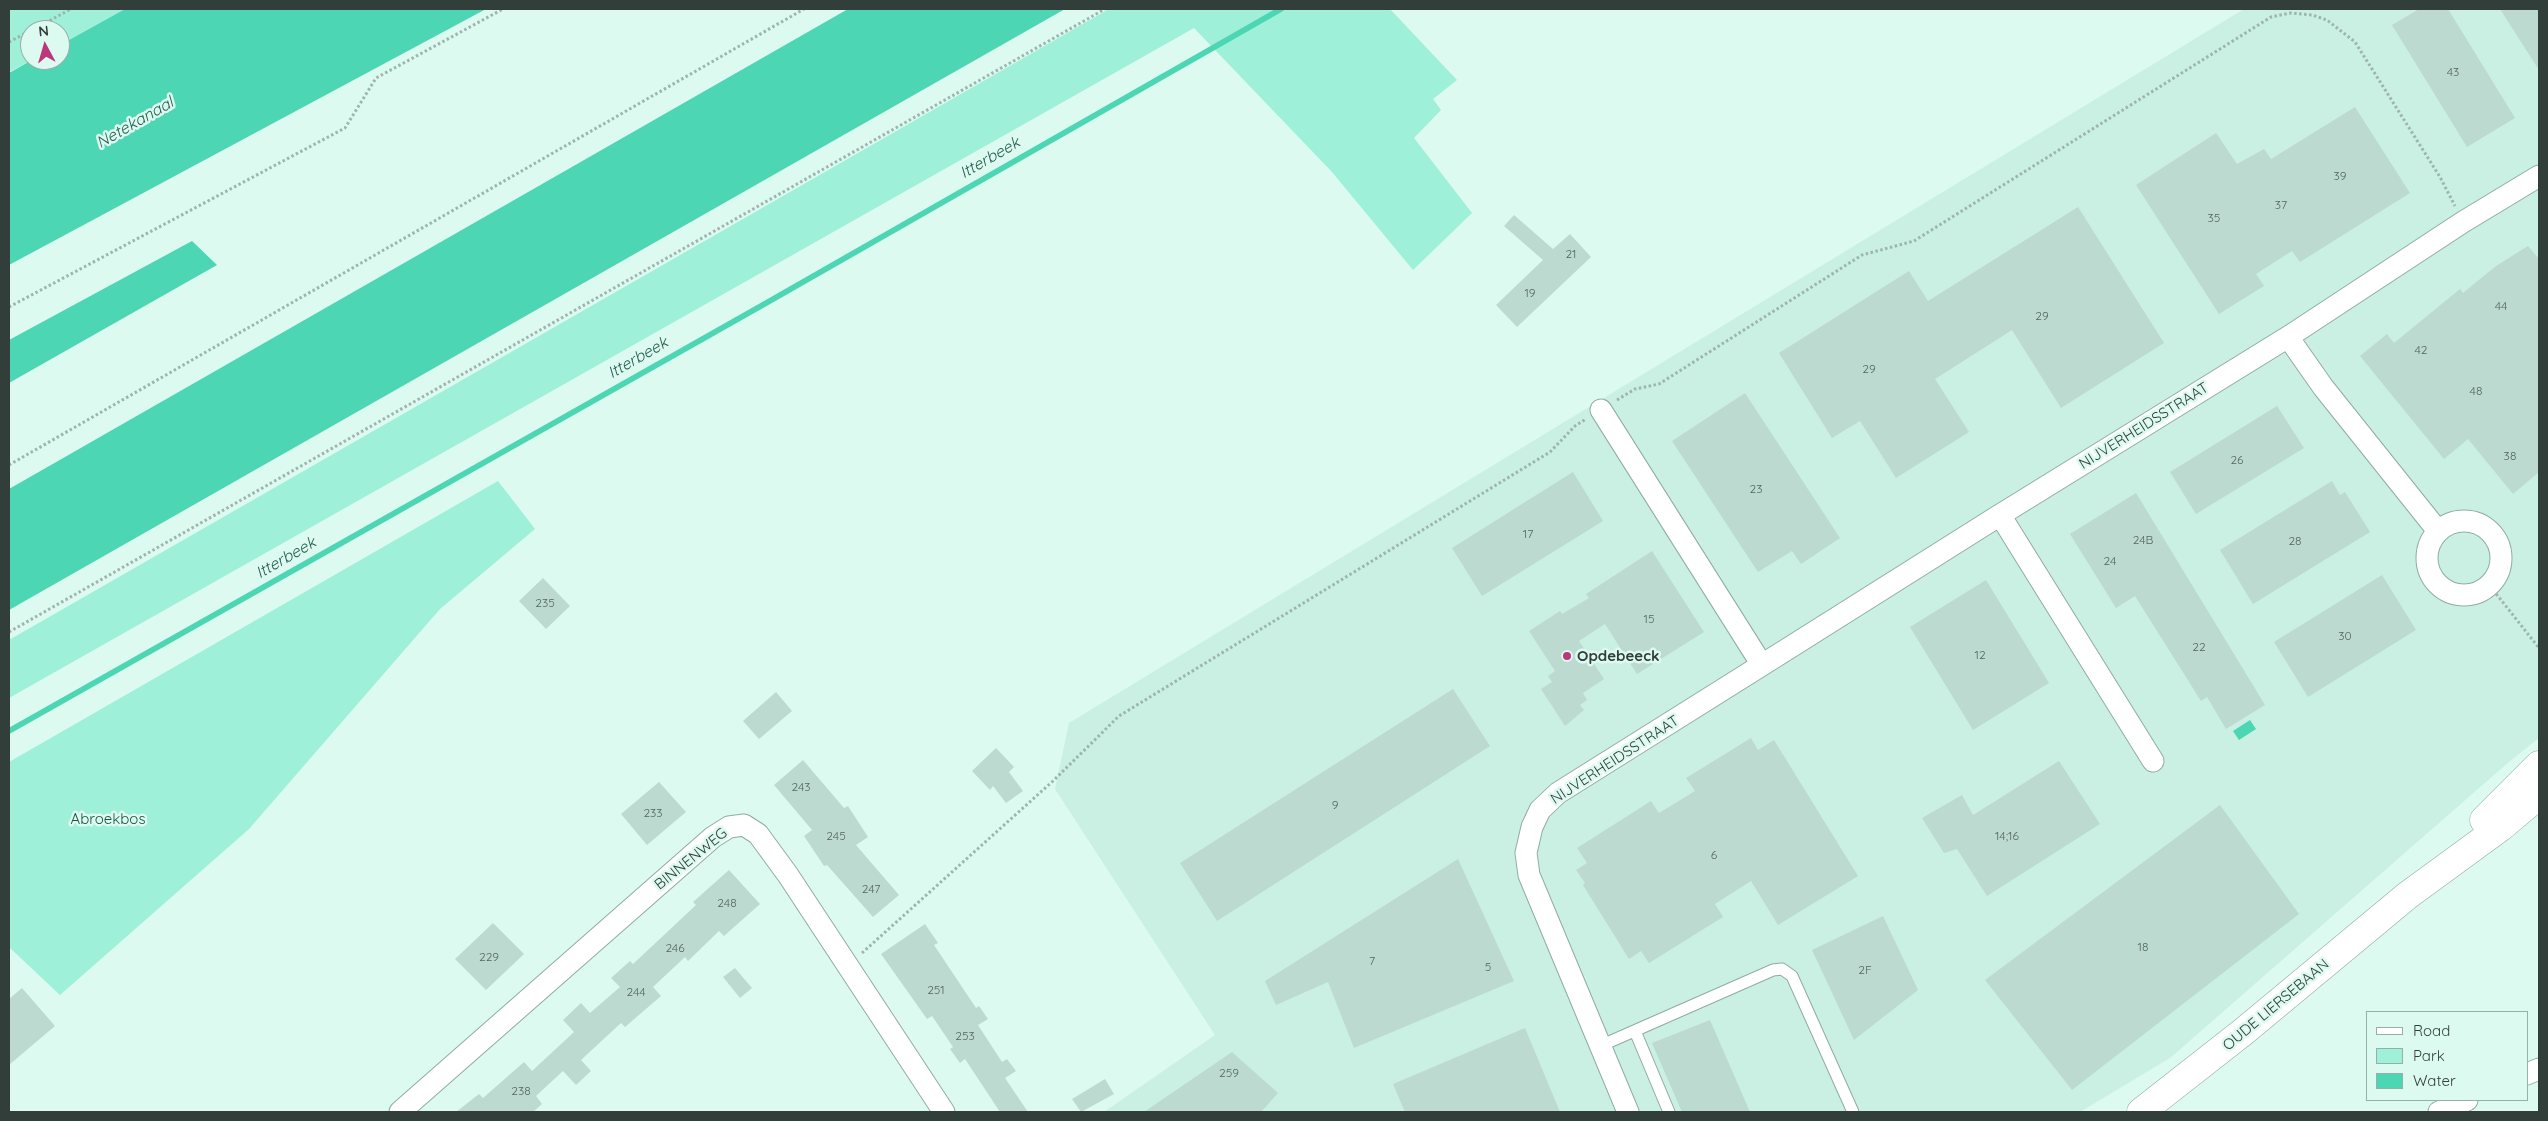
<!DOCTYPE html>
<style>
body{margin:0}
#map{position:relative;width:2548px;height:1121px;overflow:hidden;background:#dcfaf0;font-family:Quicksand,sans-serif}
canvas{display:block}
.frame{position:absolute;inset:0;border:10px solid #323e3a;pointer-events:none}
.legend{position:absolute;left:2366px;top:1011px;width:162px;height:90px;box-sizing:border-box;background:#dcfaf0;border:1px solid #98afa7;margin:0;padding:6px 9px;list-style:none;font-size:15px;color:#323e3a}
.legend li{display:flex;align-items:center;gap:10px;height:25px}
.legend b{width:25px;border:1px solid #98afa7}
.north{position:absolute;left:20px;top:20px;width:50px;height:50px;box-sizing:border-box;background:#dcfaf0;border:1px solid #98afa7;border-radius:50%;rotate:354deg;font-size:14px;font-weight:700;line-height:20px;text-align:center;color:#323e3a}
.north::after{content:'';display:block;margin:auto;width:18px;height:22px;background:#bb367a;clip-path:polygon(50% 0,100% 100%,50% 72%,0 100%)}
</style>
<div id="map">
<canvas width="2548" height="1121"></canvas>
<div class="frame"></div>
<ul class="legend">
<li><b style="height:6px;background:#fff"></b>Road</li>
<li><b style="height:14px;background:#9ef0d8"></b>Park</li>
<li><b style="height:14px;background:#4cd6b4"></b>Water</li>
</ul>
<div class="north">N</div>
</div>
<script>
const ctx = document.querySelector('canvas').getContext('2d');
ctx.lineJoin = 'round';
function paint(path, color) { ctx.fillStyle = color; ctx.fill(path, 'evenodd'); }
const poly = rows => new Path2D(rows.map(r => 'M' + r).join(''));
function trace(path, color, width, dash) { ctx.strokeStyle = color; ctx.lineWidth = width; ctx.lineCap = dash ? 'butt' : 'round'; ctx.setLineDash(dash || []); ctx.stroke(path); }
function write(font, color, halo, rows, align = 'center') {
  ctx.font = font + ' Quicksand,sans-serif'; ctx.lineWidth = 5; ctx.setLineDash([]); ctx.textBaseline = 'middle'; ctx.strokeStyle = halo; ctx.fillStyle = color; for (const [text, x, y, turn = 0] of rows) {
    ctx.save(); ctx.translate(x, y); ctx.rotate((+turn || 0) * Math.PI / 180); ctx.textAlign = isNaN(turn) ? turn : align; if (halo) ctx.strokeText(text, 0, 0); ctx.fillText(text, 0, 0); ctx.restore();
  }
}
const built = poly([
 [2244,9,2539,9,2539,738,2510,761,2170,1058,2080,1112,1104,1112,1215,1035,1055,789,1069,723]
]);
const green = poly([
 [9,9,125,9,60,45,60,30,30,30,30,60,32,60,9,72],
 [1109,9,1390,9,1457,80,1433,99,1441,110,1414,138,1472,213,1413,270,1332,172,1194,28,9,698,9,640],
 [498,481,535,529,440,609,249,829,60,995,9,947,9,762]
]);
const water = poly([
 [125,9,486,9,9,265,9,73,32,60,60,60,60,45],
 [848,9,1065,9,9,610,9,489],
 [192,241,217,265,9,383,9,340],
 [2250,720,2256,729,2239,740,2233,731]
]);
const stream = poly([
 [9,731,768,302,1281,9]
]);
const building = poly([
 [2419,9,2448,9,2515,118,2467,147,2392,25],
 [2500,9,2539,9,2539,70],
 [2355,107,2410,193,2300,262,2292,251,2256,274,2264,286,2219,314,2136,185,2216,133,2237,164,2264,149,2271,159],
 [2078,207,2164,343,2061,408,2012,330,1935,379,1969,432,1896,478,1860,421,1832,438,1779,353,1909,271,1928,301],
 [1514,215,1553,249,1570,234,1591,257,1517,327,1496,305,1543,260,1504,226],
 [2528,246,2539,259,2539,472,2513,494,2468,439,2444,459,2360,356,2387,334,2394,343,2460,289,2463,293,2496,266],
 [1745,393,1840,538,1801,564,1792,551,1758,572,1672,441],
 [2277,406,2304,448,2196,514,2170,472],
 [1573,472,1603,521,1482,596,1452,548],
 [2332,481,2340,495,2345,492,2370,532,2253,604,2220,550],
 [2136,493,2265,705,2226,729,2207,697,2201,701,2135,596,2116,608,2070,534],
 [1652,551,1704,632,1637,674,1605,624,1579,641,1604,679,1583,693,1587,700,1580,705,1584,710,1565,726,1541,689,1552,682,1548,676,1555,671,1529,631,1560,611,1562,614,1589,598,1586,594],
 [2382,575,2416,630,2308,697,2274,642],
 [543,578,570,606,546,629,519,601],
 [1986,580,2049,683,1973,730,1910,627],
 [1453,689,1490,746,1217,921,1180,863],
 [776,692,792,711,759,739,743,721],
 [1751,738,1758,750,1774,740,1858,876,1778,925,1751,881,1715,904,1723,917,1649,963,1641,951,1629,959,1583,885,1585,883,1576,870,1587,863,1577,848,1651,801,1659,813,1695,791,1686,778],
 [996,748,1014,767,1009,772,1023,791,1006,803,993,786,990,790,972,771],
 [803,760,844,808,848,806,868,837,856,845,899,895,873,917,827,865,824,866,804,836,812,830,774,785],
 [2059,761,2100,824,1987,896,1957,849,1944,853,1922,818,1962,795,1973,815],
 [659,782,686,812,647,845,621,814],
 [2220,805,2299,914,2072,1090,1985,980],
 [1458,859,1514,981,1354,1048,1328,982,1276,1005,1265,981],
 [729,870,760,904,724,936,719,931,688,961,685,957,653,987,661,996,625,1027,621,1023,581,1060,591,1071,576,1085,563,1071,536,1096,542,1104,533,1112,456,1112,479,1094,483,1098,524,1062,532,1071,574,1032,563,1020,581,1003,590,1013,620,987,611,978,630,961,633,964,696,905,693,902],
 [1883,916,1918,990,1854,1040,1812,950],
 [493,923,524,954,486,990,455,959],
 [925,924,938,943,934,945,976,1008,979,1006,988,1019,978,1025,1002,1062,1007,1059,1016,1071,1005,1078,1028,1112,1000,1112,965,1059,960,1063,950,1049,953,1047,932,1016,927,1019,881,954],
 [735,968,752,988,740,998,723,977],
 [22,988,55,1026,9,1065,9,999],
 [1710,1020,1750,1112,1682,1112,1652,1043],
 [1525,1028,1560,1112,1405,1112,1393,1084],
 [1232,1052,1278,1093,1261,1112,1144,1112],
 [1105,1079,1114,1094,1081,1112,1072,1099]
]);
const path = poly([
 [32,30,71,9],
 [9,42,30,31],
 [9,307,345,128,376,78,503,9],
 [1617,400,1635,389,1659,384,1862,255,1914,241,2271,17,2290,13,2312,15,2327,20,2355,42,2440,177,2455,206],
 [9,465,804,9],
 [2490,586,2539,648],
 [9,632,1105,9],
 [862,953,1053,781,1119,716,1550,452,1575,426,1586,419]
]);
const lane = poly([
 [1635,1031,1669,1112],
 [1600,1046,1773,970,1782,969,1792,976,1853,1112]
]);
const street = poly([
 [1601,410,1762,665,2000,515,2153,761],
 [2000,515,2288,337],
 '2427 558a37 37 0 1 1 74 0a37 37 0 1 1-74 0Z',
 [2438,531,2323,387,2288,337,2463,222,2539,176],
 [2527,1074,2539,1069],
 [400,1112,713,837,729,827,744,825,758,834,788,875,944,1112],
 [1628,1112,1529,875,1526,853,1532,827,1540,810,1558,793,1762,665],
 [2439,1112,2467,1100]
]);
const secondary = poly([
 [2484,820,2539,765],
 [2141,1112,2243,1032,2408,895,2501,827,2539,795]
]);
const markers = [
 [1567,656,5,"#bb367a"]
];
const numberNames = [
 ["43",2453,72],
 ["39",2340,176],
 ["37",2281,205],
 ["35",2214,218],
 ["21",1571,254],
 ["19",1530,293],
 ["44",2501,306],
 ["29",2042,316],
 ["42",2421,350],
 ["29",1869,369],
 ["48",2476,391],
 ["38",2510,456],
 ["26",2237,460],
 ["23",1756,489],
 ["17",1528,534],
 ["24B",2143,540],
 ["28",2295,541],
 ["24",2110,561],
 ["235",545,603],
 ["15",1649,619],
 ["30",2345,636],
 ["22",2199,647],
 ["12",1980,655],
 ["243",801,787],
 ["9",1335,805],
 ["233",653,813],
 ["245",836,836],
 ["14;16",2007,836],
 ["6",1714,855],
 ["247",871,889],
 ["248",727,903],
 ["18",2143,947],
 ["246",675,948],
 ["229",489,957],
 ["7",1372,961],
 ["5",1488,967],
 ["2F",1865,970],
 ["251",936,990],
 ["244",636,992],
 ["253",965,1036],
 ["259",1229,1073],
 ["238",521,1091]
];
const streetNames = [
 ["NIJVERHEIDSSTRAAT",2144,426,-32],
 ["NIJVERHEIDSSTRAAT",1615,760,-33],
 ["BINNENWEG",691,859,-39],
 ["OUDE LIERSEBAAN",2276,1005,-40]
];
const poiNames = [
 ["Opdebeeck",1577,656]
];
const parkNames = [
 ["Abroekbos",108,819]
];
const waterNames = [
 ["Netekanaal",135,123,-30],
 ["Itterbeek",990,158,-30],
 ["Itterbeek",638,358,-30],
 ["Itterbeek",286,558,-30]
];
paint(built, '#c9f0e3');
paint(green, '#9ef0d8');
paint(water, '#4cd6b4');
trace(stream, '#4cd6b4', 5.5);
paint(building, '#bddad1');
trace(lane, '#90aca3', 13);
trace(street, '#90aca3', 23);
trace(secondary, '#90aca3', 29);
trace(path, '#9eb5ad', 3, [2.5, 2.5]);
trace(lane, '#fff', 11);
trace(street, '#fff', 21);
trace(secondary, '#fff', 28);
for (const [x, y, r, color] of markers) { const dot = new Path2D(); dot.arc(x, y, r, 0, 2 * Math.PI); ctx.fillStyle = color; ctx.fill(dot); trace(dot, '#dcfaf0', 2); }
write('12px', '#556560', null, numberNames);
write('15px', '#323e3a', '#dcfaf0', streetNames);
write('bold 15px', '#323e3a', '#dcfaf0', poiNames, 'left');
write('15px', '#1a5244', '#dcfaf0', parkNames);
write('italic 16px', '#275e50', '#dcfaf0', waterNames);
</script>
